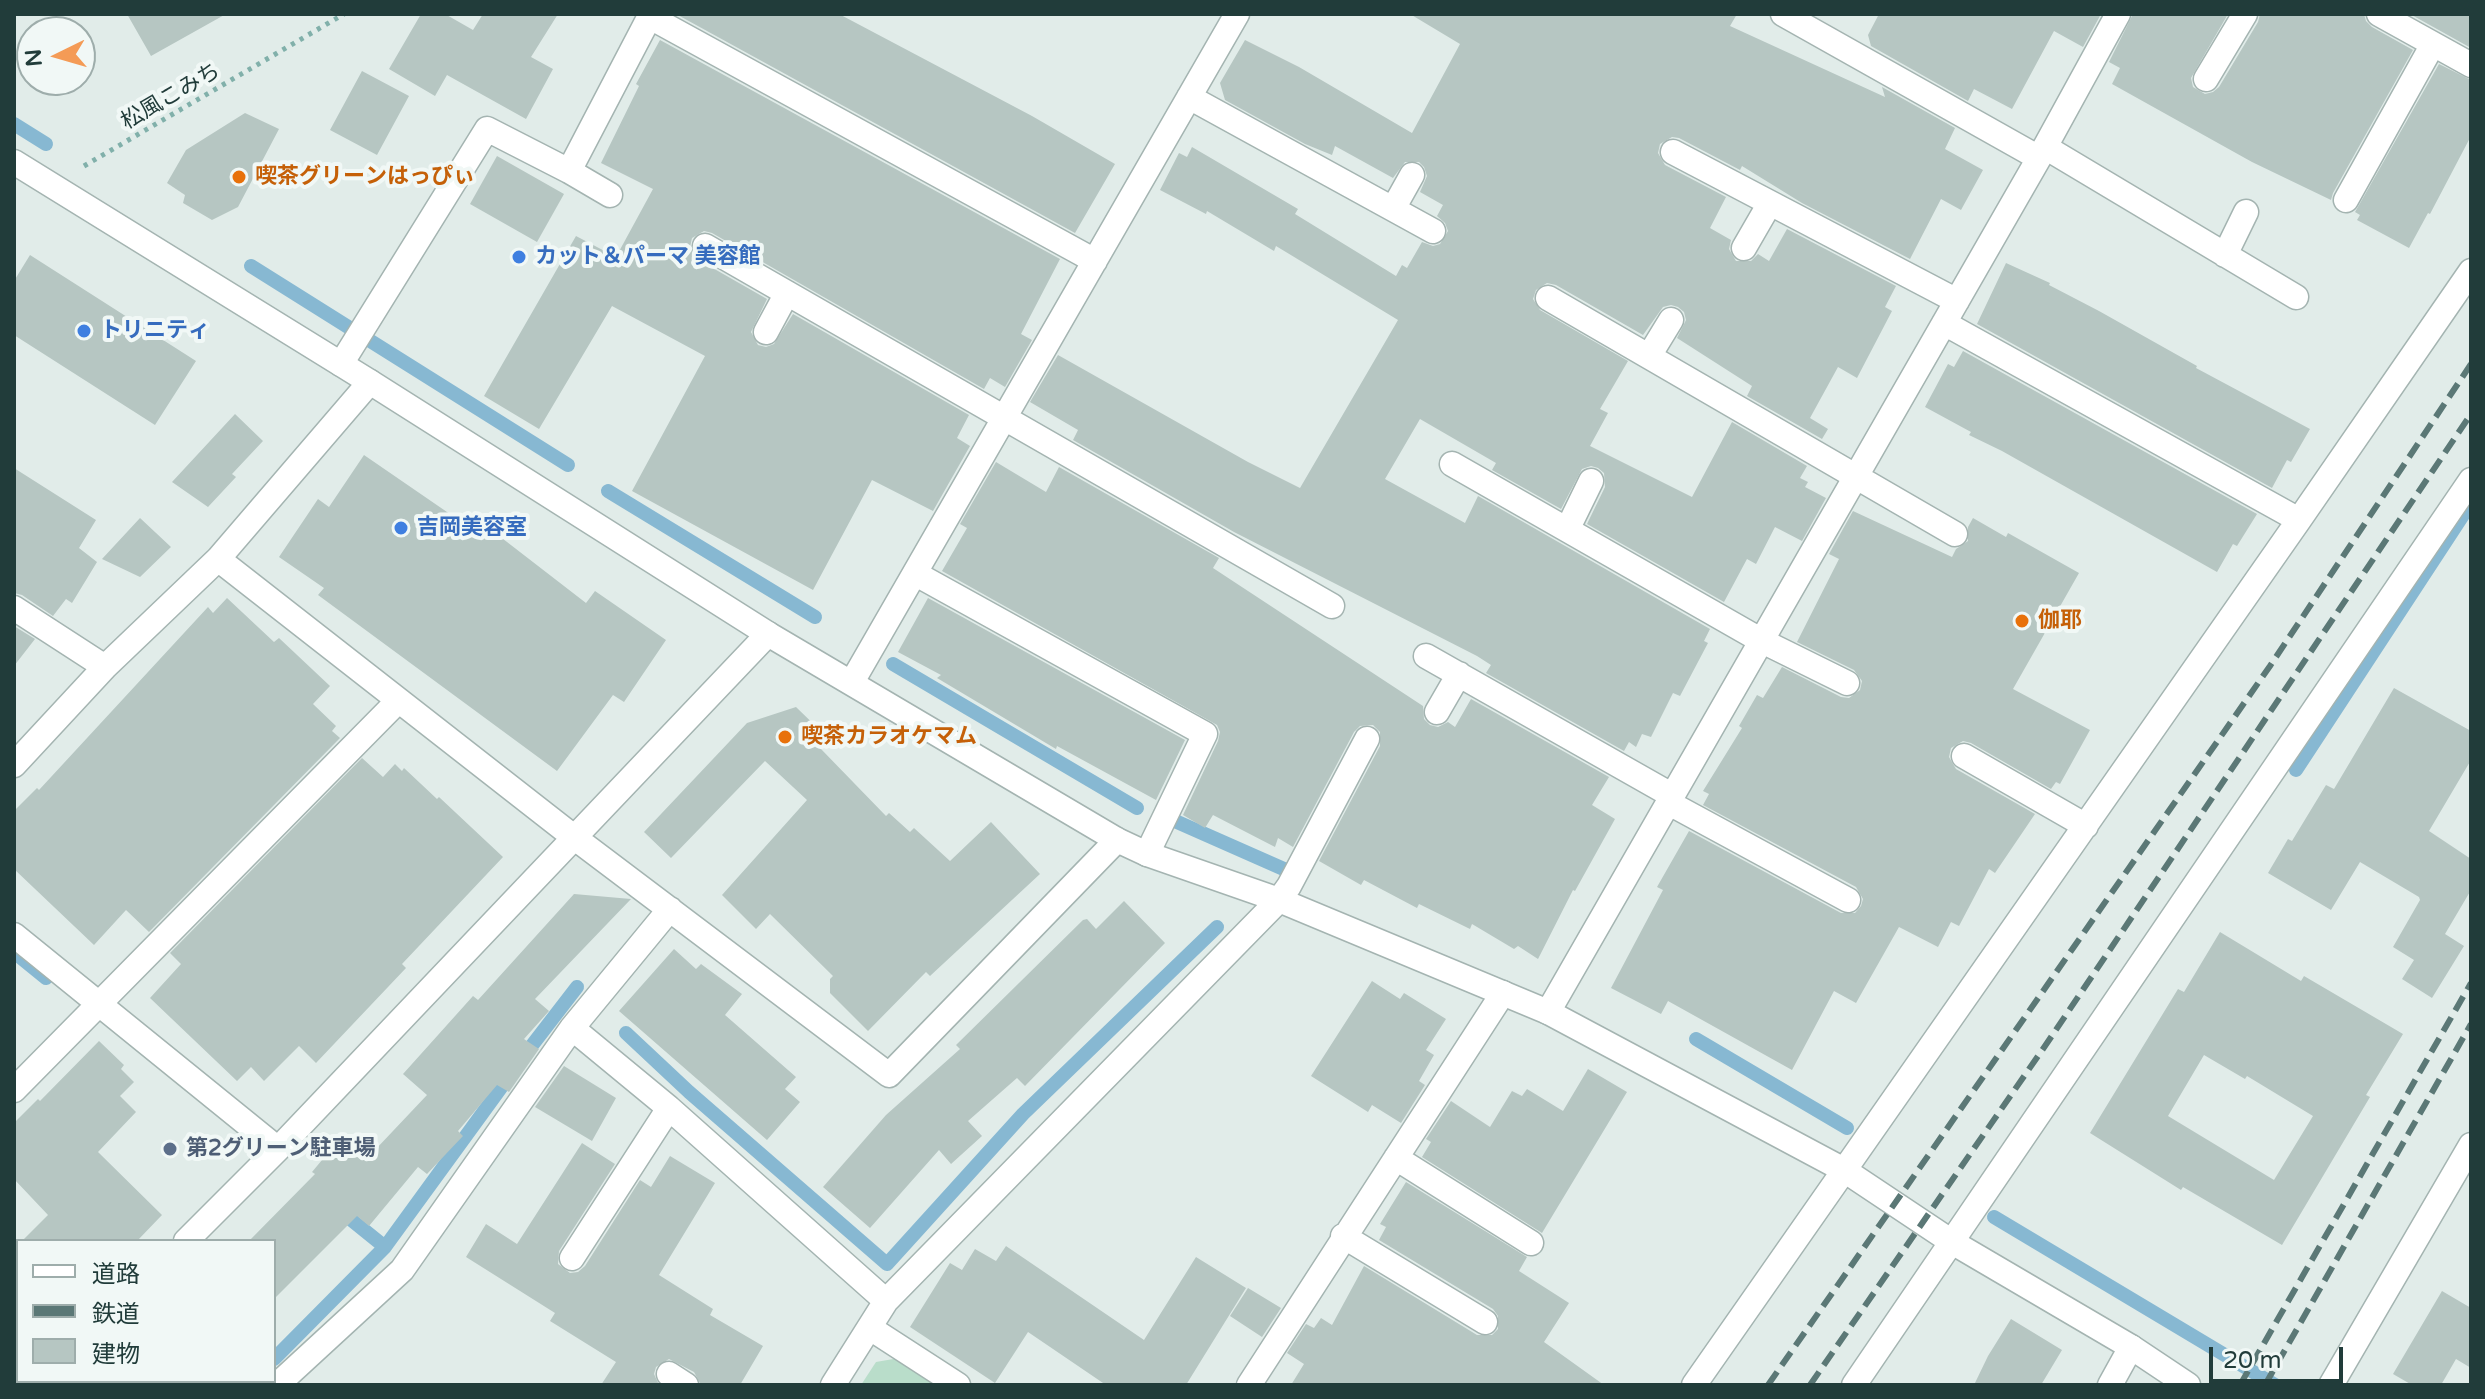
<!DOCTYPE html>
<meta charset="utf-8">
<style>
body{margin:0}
#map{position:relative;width:2485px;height:1399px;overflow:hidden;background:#e1ece9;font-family:"Varela Round","Noto Sans JP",sans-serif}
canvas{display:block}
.frame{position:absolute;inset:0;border:16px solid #213c3a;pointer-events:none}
.legend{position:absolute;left:16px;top:1239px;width:260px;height:144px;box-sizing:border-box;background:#f1f8f6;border:2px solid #9eadab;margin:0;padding:10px 14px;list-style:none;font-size:24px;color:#213c3a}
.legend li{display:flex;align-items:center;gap:16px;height:40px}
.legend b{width:40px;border:2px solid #9eadab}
.north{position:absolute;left:16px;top:16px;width:80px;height:80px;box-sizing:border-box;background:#f1f8f6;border:2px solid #9eadab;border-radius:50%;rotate:265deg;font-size:22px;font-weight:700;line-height:32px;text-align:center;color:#213c3a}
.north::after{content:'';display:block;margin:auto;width:28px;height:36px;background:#f49b56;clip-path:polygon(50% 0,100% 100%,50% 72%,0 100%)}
.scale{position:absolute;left:2209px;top:1347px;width:134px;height:36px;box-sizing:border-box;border:4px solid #213c3a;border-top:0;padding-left:10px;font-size:24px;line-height:28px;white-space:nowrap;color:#213c3a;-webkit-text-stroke:6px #f1f8f6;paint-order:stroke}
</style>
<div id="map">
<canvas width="2485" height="1399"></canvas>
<div class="frame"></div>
<ul class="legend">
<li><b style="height:10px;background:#fff"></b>道路</li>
<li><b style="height:10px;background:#5b7876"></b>鉄道</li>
<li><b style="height:22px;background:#b6c6c2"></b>建物</li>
</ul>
<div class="north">N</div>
<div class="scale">20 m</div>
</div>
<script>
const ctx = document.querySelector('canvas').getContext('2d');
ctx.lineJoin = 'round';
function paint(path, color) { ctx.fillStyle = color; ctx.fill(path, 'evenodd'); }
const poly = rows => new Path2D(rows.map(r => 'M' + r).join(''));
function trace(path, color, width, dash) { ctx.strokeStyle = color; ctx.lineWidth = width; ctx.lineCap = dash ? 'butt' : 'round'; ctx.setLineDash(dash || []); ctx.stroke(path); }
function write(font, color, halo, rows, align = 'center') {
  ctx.font = font + ' "Varela Round","Noto Sans JP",sans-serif'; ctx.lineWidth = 8; ctx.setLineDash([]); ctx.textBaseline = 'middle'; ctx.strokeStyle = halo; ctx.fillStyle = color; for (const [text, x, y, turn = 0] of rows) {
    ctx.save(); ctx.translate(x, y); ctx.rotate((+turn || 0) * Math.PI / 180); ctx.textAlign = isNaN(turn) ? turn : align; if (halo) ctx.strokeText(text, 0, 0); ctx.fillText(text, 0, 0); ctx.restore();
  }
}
const green = poly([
 [899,1358,941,1385,861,1385,876,1362]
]);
const stream = poly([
 [14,124,46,144],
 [251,266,568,465],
 [608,491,815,617],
 [893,664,1137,808],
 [2296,770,2471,503],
 [1175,821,1286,870],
 [14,952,46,978],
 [626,1033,689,1092,887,1264,1023,1114,1217,927],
 [1696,1039,1847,1128],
 [523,1057,577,987],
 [338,1209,385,1247],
 [1994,1217,2275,1385],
 [274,1359,385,1247,511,1074],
 [248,1385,252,1381]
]);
const building = poly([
 [127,14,226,14,151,56],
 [421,14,445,14,473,30,483,14,558,14,531,57,553,69,526,119,447,75,435,96,389,69],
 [676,14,839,14,1032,116,1115,164,1075,233],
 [1410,14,1737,14,1730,26,1885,97,1882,87,1955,128,1945,149,1983,170,1961,210,1941,199,1910,259,1802,203,1742,166,1740,170,1679,138,1672,137,1660,144,1658,153,1665,165,1726,197,1710,228,1731,240,1729,249,1736,261,1751,261,1758,254,1769,261,1787,229,1896,286,1885,307,1892,311,1857,378,1838,367,1810,418,1828,429,1822,439,1747,396,1752,386,1677,338,1686,320,1684,312,1678,307,1671,305,1663,307,1643,335,1556,285,1547,283,1536,290,1533,299,1540,310,1628,361,1600,409,1608,413,1590,446,1692,497,1732,422,1807,466,1800,478,1808,482,1805,487,1826,498,1802,541,1775,527,1756,564,1747,559,1724,602,1587,524,1605,487,1604,473,1598,468,1591,466,1582,469,1561,509,1492,470,1496,463,1420,419,1385,479,1465,523,1478,496,1710,629,1704,641,1708,643,1680,696,1673,693,1651,737,1642,734,1636,747,1629,742,1624,751,1486,673,1491,665,1477,656,1234,532,1073,440,1078,430,1030,402,1058,355,1248,462,1300,488,1398,320,1276,246,1274,251,1207,211,1206,214,1160,190,1179,153,1187,157,1192,147,1298,209,1295,214,1396,276,1402,265,1407,268,1422,242,1433,246,1440,244,1448,231,1445,223,1437,216,1443,205,1420,192,1427,176,1424,167,1419,162,1405,162,1393,178,1335,146,1332,155,1305,144,1225,100,1220,83,1245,40,1299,67,1412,133,1460,44],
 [1879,14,2101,14,2083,47,2054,31,2012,109,1974,89,1968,101,1871,46,1868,35],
 [2133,14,2228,14,2191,78,2193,87,2205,94,2213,92,2219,87,2258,22,2260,14,2364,14,2366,21,2372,27,2413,50,2333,193,2331,200,2252,162,2112,84,2120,68,2109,62],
 [2410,14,2471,14,2471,48],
 [660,40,1060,259,1021,334,1032,340,1005,387,990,378,984,389,712,233,704,231,692,238,690,247,697,259,767,299,751,332,758,345,766,347,774,344,793,314,969,415,957,438,970,446,933,511,872,480,813,590,632,491,705,356,612,306,539,429,484,396,576,236,616,257,653,189,601,163,639,86,636,84],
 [2439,64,2471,80,2471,136,2430,214,2428,213,2409,248,2357,220,2360,215,2355,212],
 [362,71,409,96,377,155,330,130],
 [245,113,279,129,238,207,212,220,183,203,185,195,167,183,186,150],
 [497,156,564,194,537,242,470,204],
 [30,255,196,361,155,425,14,335,14,281],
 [2006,263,2050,283,2049,285,2099,311,2197,366,2196,368,2310,429,2291,462,2287,460,2272,488,1977,324],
 [1963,351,2257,514,2237,546,2233,544,2217,572,2002,451,1969,435,1971,432,1925,407,1948,364,1954,367],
 [235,414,263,441,232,474,236,477,208,507,172,482],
 [364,455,479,534,485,525,586,603,595,591,666,640,624,702,613,695,557,771,318,595,324,588,279,557,318,499,329,507],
 [996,462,1046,492,1059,467,1219,558,1213,568,1423,706,1424,719,1430,725,1438,727,1448,722,1455,727,1471,699,1609,777,1592,805,1615,819,1575,891,1573,890,1538,959,1518,946,1514,949,1472,924,1470,929,1419,904,1417,908,1364,880,1361,885,1319,861,1380,746,1380,732,1373,725,1360,726,1354,732,1293,847,1278,838,1275,847,1213,815,1205,828,1183,815,1218,741,1220,732,1217,725,942,571,967,528,960,524],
 [14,468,96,520,79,548,97,562,72,603,66,599,53,616,22,595,14,593],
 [1853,511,1952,557,1956,549,1968,541,1968,527,1973,518,2006,537,2008,533,2079,573,2013,689,2090,730,2060,784,2056,782,2051,789,1971,743,1963,741,1951,748,1949,757,1956,769,2035,814,1995,873,1989,869,1959,926,1951,922,1938,947,1899,927,1856,1003,1834,991,1792,1070,1668,1001,1661,1014,1611,988,1663,890,1657,887,1689,831,1841,913,1855,913,1861,906,1863,899,1856,887,1703,805,1709,794,1703,791,1742,728,1739,726,1757,695,1763,698,1782,667,1841,697,1849,698,1860,690,1862,681,1854,670,1797,642,1839,559,1829,554],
 [140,518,171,547,140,577,102,559],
 [227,598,274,642,279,638,330,686,313,704,336,726,332,731,340,738,149,932,126,910,94,945,14,869,14,811,37,788,39,790,208,607,213,613],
 [928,598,1185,740,1156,800,1057,746,1056,749,937,678,941,675,898,652],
 [14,626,35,639,14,666],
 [2394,688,2471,731,2471,760,2429,831,2471,859,2471,890,2445,934,2464,946,2432,998,2402,979,2414,960,2393,947,2420,900,2419,897,2360,862,2331,910,2268,873,2288,839,2292,841,2326,785,2334,789],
 [796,707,830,740,821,749,886,816,889,813,910,832,914,828,950,861,991,822,1040,874,930,976,926,972,868,1031,830,993,830,979,833,976,770,914,756,929,722,895,807,800,765,761,671,858,644,832,747,723],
 [362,758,383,777,395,764,402,771,404,768,437,799,439,797,503,857,402,964,406,968,316,1063,299,1046,264,1081,251,1067,237,1081,150,998,181,964,170,953],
 [574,894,631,899,535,999,549,1011,524,1039,539,1049,509,1092,497,1085,458,1131,463,1136,427,1174,418,1167,369,1226,357,1216,274,1299,274,1241,249,1241,315,1174,312,1172,342,1136,360,1151,367,1143,375,1150,427,1095,403,1074,473,996,478,1000],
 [1124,901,1165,943,1025,1086,1017,1078,968,1121,982,1136,951,1164,939,1150,870,1228,823,1187,886,1115,960,1049,956,1045,1083,920,1087,919,1096,929],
 [2220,932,2301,981,2304,976,2403,1034,2366,1095,2370,1097,2282,1245,2183,1187,2181,1190,2090,1133,2178,989,2184,992],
 [2204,1055,2245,1079,2247,1076,2313,1116,2274,1180,2168,1116],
 [674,949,696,969,701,964,742,994,725,1015,796,1077,785,1089,800,1102,767,1140,619,1011],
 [1372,981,1400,999,1404,993,1446,1019,1426,1050,1434,1055,1419,1081,1425,1085,1401,1123,1372,1105,1368,1112,1311,1076],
 [99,1041,124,1065,121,1069,134,1082,120,1096,136,1112,98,1152,162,1215,137,1241,22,1241,48,1215,14,1179,14,1123,38,1099,40,1101],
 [564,1066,616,1098,592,1141,535,1107],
 [1588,1069,1627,1092,1542,1233,1422,1157,1431,1142,1426,1139,1451,1101,1490,1127,1512,1091,1522,1096,1527,1089,1563,1111],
 [582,1143,615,1164,559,1251,558,1264,570,1273,578,1272,585,1266,640,1180,651,1187,670,1156,715,1183,659,1275,713,1309,710,1315,763,1346,740,1385,701,1385,694,1372,669,1359,656,1367,654,1374,659,1385,601,1385,616,1362,550,1321,555,1313,466,1257,486,1224,517,1244],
 [1406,1182,1527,1257,1519,1271,1569,1303,1544,1342,1604,1385,1291,1385,1304,1364,1287,1353,1306,1324,1314,1328,1321,1318,1332,1325,1364,1266,1477,1335,1492,1335,1498,1329,1498,1316,1493,1309,1379,1240,1386,1227,1380,1224],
 [1006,1246,1144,1340,1196,1257,1246,1288,1186,1385,1106,1385,1028,1332,995,1383,910,1327,950,1263,962,1270,975,1249,996,1261],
 [1248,1288,1281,1308,1262,1337,1230,1316],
 [2442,1291,2471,1308,2471,1368,2456,1359,2441,1385,2412,1385,2393,1374],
 [2011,1319,2062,1350,2041,1385,1974,1385,1988,1356]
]);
const path = poly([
 [84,166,344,14]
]);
const minor = poly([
 [1783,14,2039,158],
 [2379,14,2471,65],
 [650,17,1095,261],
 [2206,79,2245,14],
 [1189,97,1433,231],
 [2045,147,2296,297],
 [1673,152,1957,301],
 [569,171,610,195],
 [2346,200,2433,44],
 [1393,209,1412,175],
 [705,246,1332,606],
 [1744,248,1770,203],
 [2225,255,2246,212],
 [1548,298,1955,534],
 [1944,323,2299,520],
 [766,332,787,293],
 [1649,356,1671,320],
 [341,364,487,129,569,171,651,14],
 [1452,464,1762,641,1847,683],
 [1568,528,1591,481],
 [218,559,575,838,889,1075,1117,840],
 [916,574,1205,734,1147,854],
 [14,608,105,667],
 [1426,656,1673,796],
 [852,682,1237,14],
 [1437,712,1459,674],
 [1964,756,2086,826],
 [14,765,105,667,218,559,370,382],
 [1669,803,1848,900],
 [14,935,278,1149],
 [1548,1012,2039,158,2118,14],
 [572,1028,669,1108,886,1301],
 [14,1090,398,701],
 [1396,1158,1531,1243],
 [1343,1236,1485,1322],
 [186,1241,278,1149,768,634],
 [572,1258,669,1108],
 [870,1328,958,1385],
 [669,1374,686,1385],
 [42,1385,46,1381],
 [277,1385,402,1270,572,1028,670,909],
 [833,1385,886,1301,1279,900,1289,886,1367,739],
 [1249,1385,1503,993],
 [1694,1385,2299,520,2471,271],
 [1854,1385,2471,480],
 [2110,1385,2131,1347],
 [2331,1385,2471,1145]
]);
const tertiary = poly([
 [14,162,370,382,768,634,1117,840,1147,854,1279,900,1548,1012,1844,1170,1952,1242,2131,1347,2188,1385]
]);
const rail = poly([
 [1768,1385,2270,666,2471,364],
 [1810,1385,2045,1046,2471,414],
 [2240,1385,2471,983],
 [2265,1385,2471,1024]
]);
const markers = [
 [239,177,8,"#e8710a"],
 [519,257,8,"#3f7fe0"],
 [84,331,8,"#3f7fe0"],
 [401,528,8,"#3f7fe0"],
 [2022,621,8,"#e8710a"],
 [785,737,8,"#e8710a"],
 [170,1149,8,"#5c6f8a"]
];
const streetNames = [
 ["松風こみち",171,97,-30]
];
const foodNames = [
 ["喫茶グリーンはっぴぃ",255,177],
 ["伽耶",2038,621],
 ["喫茶カラオケマム",801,737]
];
const shopNames = [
 ["カット＆パーマ 美容館",535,257],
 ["トリニティ",100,331],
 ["吉岡美容室",417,528]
];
const serviceNames = [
 ["第2グリーン駐車場",186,1149]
];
paint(green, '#b9ddca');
trace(stream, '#87b8d2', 14);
paint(building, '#b6c6c2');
trace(minor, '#a4b4b1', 27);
trace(tertiary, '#a4b4b1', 27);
trace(path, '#81b0aa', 5, [4, 6]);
trace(minor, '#fff', 24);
trace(tertiary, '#fff', 24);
trace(rail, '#5b7876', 6, [16, 8]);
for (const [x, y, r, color] of markers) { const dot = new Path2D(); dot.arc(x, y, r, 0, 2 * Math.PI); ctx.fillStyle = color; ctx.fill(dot); trace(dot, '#f1f8f6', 3); }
write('22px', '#213c3a', '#f1f8f6', streetNames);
write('bold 22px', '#c56008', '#f1f8f6', foodNames, 'left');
write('bold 22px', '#366cbe', '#f1f8f6', shopNames, 'left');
write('bold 22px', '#4e5e75', '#f1f8f6', serviceNames, 'left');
</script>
